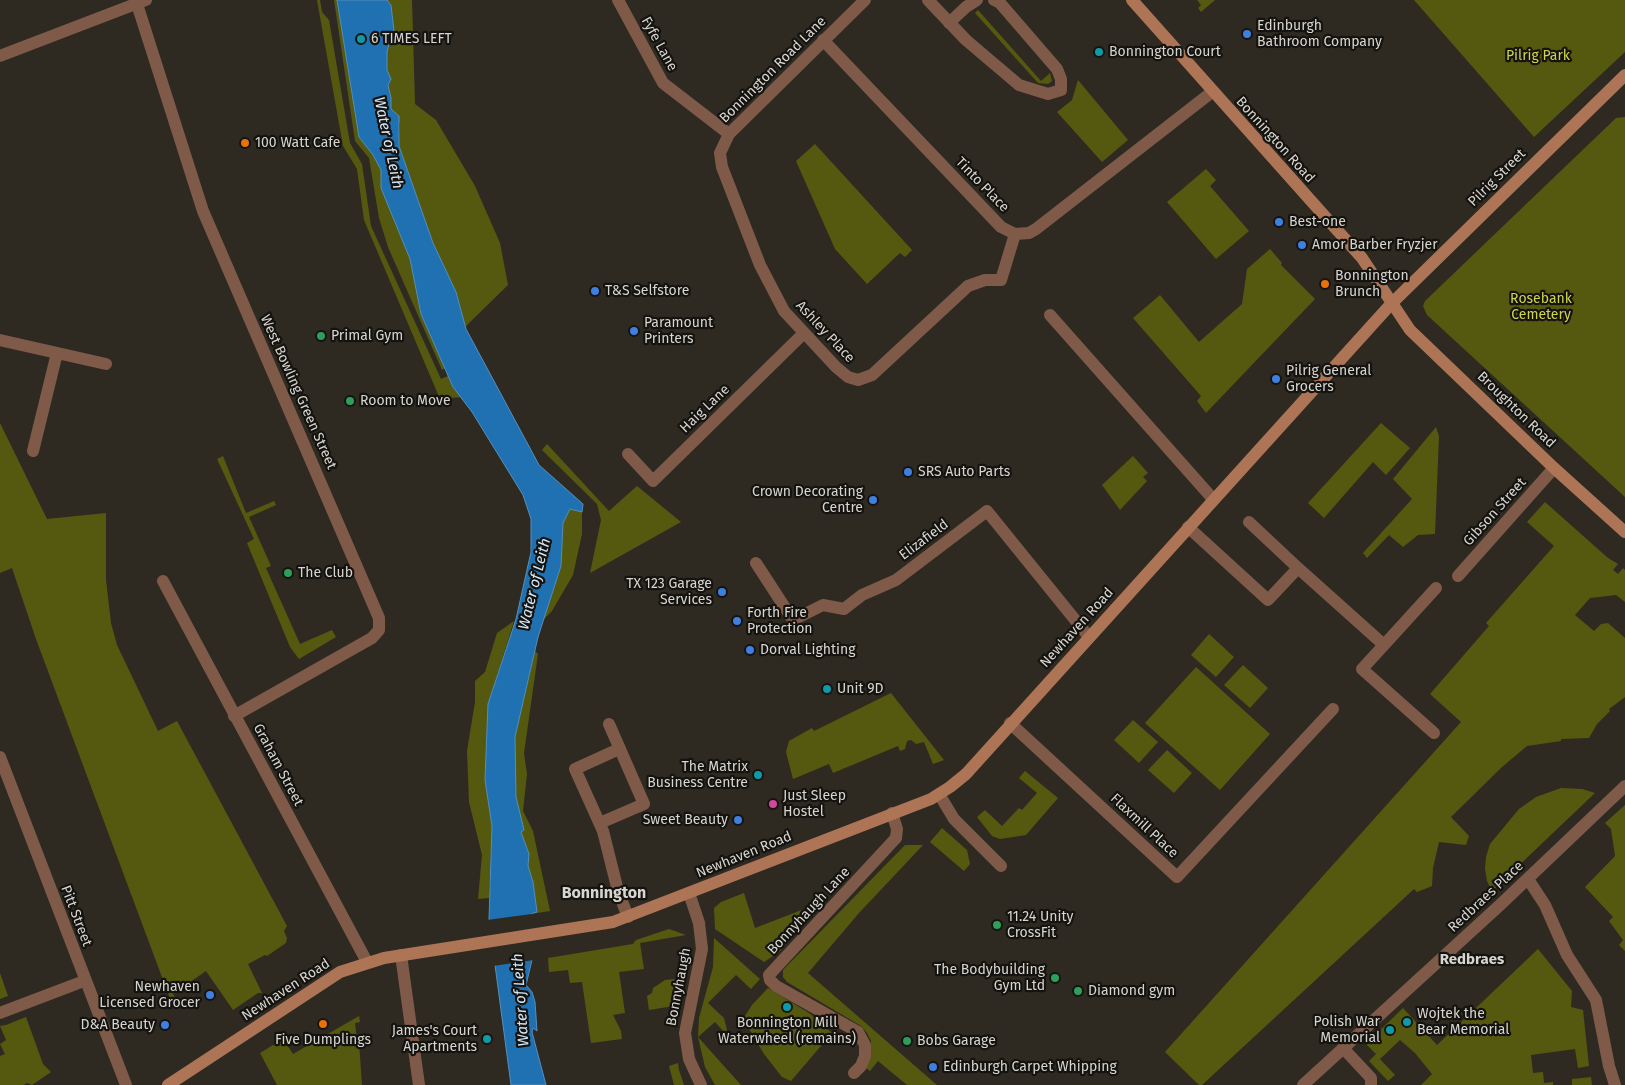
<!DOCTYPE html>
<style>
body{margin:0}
canvas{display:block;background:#2e2a21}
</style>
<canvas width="1625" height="1085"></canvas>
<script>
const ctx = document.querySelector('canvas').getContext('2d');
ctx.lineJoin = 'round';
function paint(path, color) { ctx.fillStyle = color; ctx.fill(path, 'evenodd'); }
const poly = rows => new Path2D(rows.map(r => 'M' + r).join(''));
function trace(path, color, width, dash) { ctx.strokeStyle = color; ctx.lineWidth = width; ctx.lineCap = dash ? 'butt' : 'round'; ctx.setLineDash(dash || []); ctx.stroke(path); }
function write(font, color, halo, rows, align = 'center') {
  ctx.font = font + ' "Fira Sans",sans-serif'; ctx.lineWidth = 4.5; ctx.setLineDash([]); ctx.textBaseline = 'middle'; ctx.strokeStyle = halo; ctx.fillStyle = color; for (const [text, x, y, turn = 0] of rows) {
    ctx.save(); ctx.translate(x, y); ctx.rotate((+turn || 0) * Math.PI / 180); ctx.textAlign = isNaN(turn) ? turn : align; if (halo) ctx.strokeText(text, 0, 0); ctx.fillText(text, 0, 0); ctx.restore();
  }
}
const green = poly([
 [317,0,320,0,322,12,329,20,350,143,362,164,371,226,441,379,448,376,453,387,462,397,440,399,364,220,357,169,343,146],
 [334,0,337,0,359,137,373,155,381,170,381,188,410,259,421,314,445,368,442,370,388,247,379,218,369,158,355,141],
 [387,0,412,0,415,104,436,120,475,186,500,243,508,285,465,327,456,292,433,243,399,146,400,124,391,109,387,70,387,52,389,44,393,40,394,31,391,5],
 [1197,0,1215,0,1201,12,1198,8,1201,5],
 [1414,0,1625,0,1625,52,1534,137],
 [978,10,1041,81,1050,73,1052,81,1048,84,1038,83,975,13],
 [1078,80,1128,140,1102,162,1057,112,1072,100],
 [1625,117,1625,497,1427,315,1423,306,1425,301,1616,118],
 [815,144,912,250,905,257,900,253,867,284,835,249,796,161],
 [1206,169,1216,180,1210,186,1249,231,1216,259,1167,202],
 [1270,249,1282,263,1281,265,1315,299,1206,413,1197,401,1201,396,1133,318,1160,295,1199,342,1242,304,1247,269],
 [0,423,47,519,106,513,106,580,111,623,117,645,158,731,177,721,287,926,284,931,287,938,286,943,267,956,265,955,248,964,262,993,258,993,233,1010,206,971,173,994,177,1001,172,1004,36,639,12,568,0,573],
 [1381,423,1410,448,1386,475,1373,462,1324,518,1308,503],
 [1436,427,1439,436,1435,534,1418,535,1403,547,1389,535,1367,558,1363,553,1412,499,1393,479],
 [547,444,609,511,637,486,681,522,590,573,601,520,597,504,542,450],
 [223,456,246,513,274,501,276,505,249,517,271,566,266,568,300,644,332,630,336,637,299,659,290,647,247,543,254,539,217,459],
 [1133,456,1148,473,1143,477,1147,481,1120,510,1102,485],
 [1545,502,1608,558,1618,564,1613,570,1618,574,1623,568,1625,570,1625,602,1616,595,1590,598,1575,615,1594,631,1601,624,1608,623,1625,638,1625,697,1609,709,1610,711,1597,724,1589,738,1561,739,1561,741,1527,746,1502,767,1451,817,1469,836,1466,845,1439,842,1433,868,1432,886,1417,892,1414,889,1202,1085,1199,1085,1165,1052,1461,722,1430,694,1489,626,1486,623,1554,546,1527,522],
 [570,509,582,512,582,534,573,575,552,611,543,620,561,566,563,523],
 [514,621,488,704,485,780,492,826,489,898,478,899,482,855,469,802,467,751,475,702,475,681,485,672,497,633],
 [1209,634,1234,657,1216,677,1191,655],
 [535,651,538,654,524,753,527,774,523,811,533,831,550,911,531,914,536,905,533,882,528,866,529,854,521,832,516,797,514,756,515,737],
 [1243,665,1268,688,1250,708,1224,685],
 [1196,667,1270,734,1220,790,1145,723],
 [891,693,944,760,933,764,924,742,916,744,911,740,907,741,905,749,900,751,898,746,833,773,829,764,793,779,786,752,789,741,812,728,814,731],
 [1133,720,1158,742,1139,763,1114,740],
 [1167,750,1192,773,1174,793,1148,770],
 [1025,771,1058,798,1026,835,1000,839,992,836,977,817,985,810,1002,826,1019,808,1022,810,1037,793,1019,778],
 [1561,788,1582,789,1595,793,1492,891,1487,881,1485,869,1486,857,1490,844,1519,809,1536,797],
 [1625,805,1625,951,1619,945,1623,940,1609,921,1613,917,1585,887,1615,856,1611,829,1605,823],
 [942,828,967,850,970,864,964,871,930,842],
 [905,845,923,845,859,913,808,973,937,1085,907,1085,878,1061,870,1071,866,1068,871,1051,871,1041,867,1033,861,1026,787,982,783,977,783,970],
 [744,893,755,928,825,901,779,952,764,962,715,929,714,908,721,902],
 [669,929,686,935,640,943,644,969,619,972,625,1013,613,1015,621,1031,622,1039,591,1043,582,982,570,983,568,970,549,972,548,958,633,944,636,940],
 [714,938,760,979,751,989,736,975,708,1003,724,1018,727,1030,724,1032,715,1022,698,1037,741,1085,715,1085,705,1067,698,1037,699,1018,713,967],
 [1538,949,1572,991,1571,1007,1583,1010,1589,1066,1578,1068,1575,1049,1531,1055,1533,1073,1543,1072,1544,1083,1553,1082,1553,1085,1421,1085,1432,1074,1415,1053,1400,1040,1380,1059,1395,1075,1388,1081,1369,1061,1376,1054,1366,1044,1403,1008,1437,1045],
 [0,973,8,996,0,999],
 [684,978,674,1006,649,1010,647,996,652,993,653,988,665,980],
 [768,988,809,1013,832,1033,791,1081,782,1077,764,1054,743,1019,752,1005],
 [359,1016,360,1022,355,1023,357,1041,359,1042,362,1085,277,1085,260,1053,283,1039,293,1054],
 [26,1017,43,1064,51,1072,32,1085,27,1083,23,1085,0,1085,0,1056,5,1054,0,1044,6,1040,0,1026,6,1025],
 [678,1063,679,1070,684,1085,674,1085,669,1066],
 [1591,1077,1592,1085,1572,1085,1572,1079]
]);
const water = poly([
 [337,0,387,0,391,5,394,31,393,40,389,44,387,52,387,70,391,79,388,85,391,98,391,109,399,116,399,146,433,243,456,292,466,329,539,465,583,504,582,512,570,509,563,523,561,566,538,637,515,737,516,797,524,830,521,832,529,854,528,866,533,882,537,912,531,914,532,960,526,985,532,992,535,1002,537,1031,533,1028,532,1032,546,1085,511,1085,489,920,492,826,485,780,488,704,516,619,531,552,531,519,523,495,472,412,453,387,421,314,410,259,381,188,381,170,373,155,359,137,337,0]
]);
const pier = poly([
 [539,913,534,916,534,960,493,966,487,920]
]);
const street = poly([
 [618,0,663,83,729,134],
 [865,0,729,134,720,153,722,167,760,265,784,311,836,367,848,377,858,380,872,375,968,286,985,280,1001,280,1015,234],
 [928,0,966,40,1019,85,1048,94,1061,90,1061,79,1057,69,1000,3,994,0],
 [137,4,203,211,379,618,379,630,372,638,234,716],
 [949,23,966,7,977,0],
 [823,40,1001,227,1015,234,1029,233,1036,229,1212,92],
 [0,56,146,0],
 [1050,315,1213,499],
 [0,340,106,364],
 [33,451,57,353],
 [628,454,653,481,804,333],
 [1249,522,1298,568],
 [1188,527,1268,600,1298,568,1384,645,1436,588],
 [756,563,793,620,823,605,844,609,862,595,896,580,987,511,1089,637],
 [1458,576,1554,468],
 [163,581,367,962],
 [1384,645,1362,669,1434,733],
 [1010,723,1177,877,1333,709],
 [619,749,575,769,603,831,618,891,628,917],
 [0,757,126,1085],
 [939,794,954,819,1001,866],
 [600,823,644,804,609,724],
 [1528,879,1545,905,1567,955,1596,1000,1609,1066,1615,1085],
 [689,893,699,923,702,949,685,1033,689,1059,701,1085],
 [401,955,419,1085],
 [0,1013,84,981],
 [1343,1048,1371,1078,1371,1085],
 [854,1073,861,1066,865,1056,865,1045,858,1032,776,986,770,980,769,975,896,838,897,829,892,813],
 [1303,1085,1500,905,1625,786]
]);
const secondary = poly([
 [1132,0,1362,258,1410,330,1554,468,1625,532],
 [168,1085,340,972,384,958,613,922,931,799,950,787,966,774,1391,304,1625,75]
]);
const markers = [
 [1247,34,5,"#3f7fe0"],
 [361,39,5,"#0f9aa8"],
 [1099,52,5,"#0f9aa8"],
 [245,143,5,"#e8710a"],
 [1279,222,5,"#3f7fe0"],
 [1302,245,5,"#3f7fe0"],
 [1325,284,5,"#e8710a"],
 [595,291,5,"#3f7fe0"],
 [634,331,5,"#3f7fe0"],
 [321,336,5,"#2e9e5b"],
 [1276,379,5,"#3f7fe0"],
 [350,401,5,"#2e9e5b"],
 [908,472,5,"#3f7fe0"],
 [873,500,5,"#3f7fe0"],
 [288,573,5,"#2e9e5b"],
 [722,592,5,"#3f7fe0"],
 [737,621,5,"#3f7fe0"],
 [750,650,5,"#3f7fe0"],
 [827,689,5,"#0f9aa8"],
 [758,775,5,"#0f9aa8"],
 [773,804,5,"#d1479c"],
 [738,820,5,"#3f7fe0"],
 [997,925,5,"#2e9e5b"],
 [1055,978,5,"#2e9e5b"],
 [1078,991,5,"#2e9e5b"],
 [210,995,5,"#3f7fe0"],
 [787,1007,5,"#0f9aa8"],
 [1407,1022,5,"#0f9aa8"],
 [323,1024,5,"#e8710a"],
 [165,1025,5,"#3f7fe0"],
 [1390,1030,5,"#0f9aa8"],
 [487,1039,5,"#0f9aa8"],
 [907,1041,5,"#2e9e5b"],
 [933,1067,5,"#3f7fe0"]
];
const poiNames = [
 ["Edinburgh",1257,26],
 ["Bathroom Company",1257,42],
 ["6 TIMES LEFT",371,39],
 ["Bonnington Court",1109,52],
 ["100 Watt Cafe",255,143],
 ["Best-one",1289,222],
 ["Amor Barber Fryzjer",1312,245],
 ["Bonnington",1335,276],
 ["Brunch",1335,292],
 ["T&S Selfstore",605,291],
 ["Paramount",644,323],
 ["Printers",644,339],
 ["Primal Gym",331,336],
 ["Pilrig General",1286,371],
 ["Grocers",1286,387],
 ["Room to Move",360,401],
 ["SRS Auto Parts",918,472],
 ["Crown Decorating",863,492,"right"],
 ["Centre",863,508,"right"],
 ["The Club",298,573],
 ["TX 123 Garage",712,584,"right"],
 ["Services",712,600,"right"],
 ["Forth Fire",747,613],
 ["Protection",747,629],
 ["Dorval Lighting",760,650],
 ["Unit 9D",837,689],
 ["The Matrix",748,767,"right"],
 ["Business Centre",748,783,"right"],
 ["Just Sleep",783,796],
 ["Hostel",783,812],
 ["Sweet Beauty",728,820,"right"],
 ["11.24 Unity",1007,917],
 ["CrossFit",1007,933],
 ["The Bodybuilding",1045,970,"right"],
 ["Gym Ltd",1045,986,"right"],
 ["Newhaven",200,987,"right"],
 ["Licensed Grocer",200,1003,"right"],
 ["Diamond gym",1088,991],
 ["Wojtek the",1417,1014],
 ["Bear Memorial",1417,1030],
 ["Polish War",1380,1022,"right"],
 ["Memorial",1380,1038,"right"],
 ["Bonnington Mill",787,1023,"center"],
 ["Waterwheel (remains)",787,1039,"center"],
 ["D&A Beauty",155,1025,"right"],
 ["James's Court",477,1031,"right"],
 ["Apartments",477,1047,"right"],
 ["Five Dumplings",323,1040,"center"],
 ["Bobs Garage",917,1041],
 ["Edinburgh Carpet Whipping",943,1067]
];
const streetNames = [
 ["Fyfe Lane",659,44,61],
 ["Bonnington Road Lane",773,70,-45],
 ["Bonnington Road",1275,140,48],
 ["Pilrig Street",1497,178,-45],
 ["Tinto Place",982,185,46],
 ["Ashley Place",825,332,47],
 ["West Bowling Green Street",298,392,66],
 ["Haig Lane",705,409,-44],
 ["Broughton Road",1516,410,44],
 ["Gibson Street",1495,512,-48],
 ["Elizafield",924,540,-37],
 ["Newhaven Road",1077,628,-48],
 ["Graham Street",278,765,62],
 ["Flaxmill Place",1144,826,43],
 ["Newhaven Road",744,855,-22],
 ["Redbraes Place",1486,897,-43],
 ["Bonnyhaugh Lane",809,911,-47],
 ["Pitt Street",76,916,69],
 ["Bonnyhaugh",679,987,-79],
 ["Newhaven Road",286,990,-33]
];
const parkNames = [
 ["Pilrig Park",1538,56],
 ["Rosebank",1541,299],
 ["Cemetery",1541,315]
];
const waterNames = [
 ["Water of Leith",388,143,78],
 ["Water of Leith",535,584,-76],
 ["Water of Leith",521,1000,-94]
];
const neighbourhoodNames = [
 ["Redbraes",1472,960]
];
const quarterNames = [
 ["Bonnington",604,894]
];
paint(green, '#55580f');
paint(water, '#1f71b1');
trace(water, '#568fba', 1);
paint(pier, '#2e2a21');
trace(street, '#7f5a48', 12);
trace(secondary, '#ae7456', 12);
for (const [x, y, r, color] of markers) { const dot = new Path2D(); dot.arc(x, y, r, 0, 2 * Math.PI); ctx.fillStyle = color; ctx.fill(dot); trace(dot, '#15130f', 2); }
write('14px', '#d7d5cf', '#15130f', poiNames, 'left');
write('14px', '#d7d5cf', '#15130f', streetNames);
write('14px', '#ced54d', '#15130f', parkNames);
write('italic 15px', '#d4e7f8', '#15130f', waterNames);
write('bold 15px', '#d7d5cf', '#15130f', neighbourhoodNames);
write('bold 16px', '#d7d5cf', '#15130f', quarterNames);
</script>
